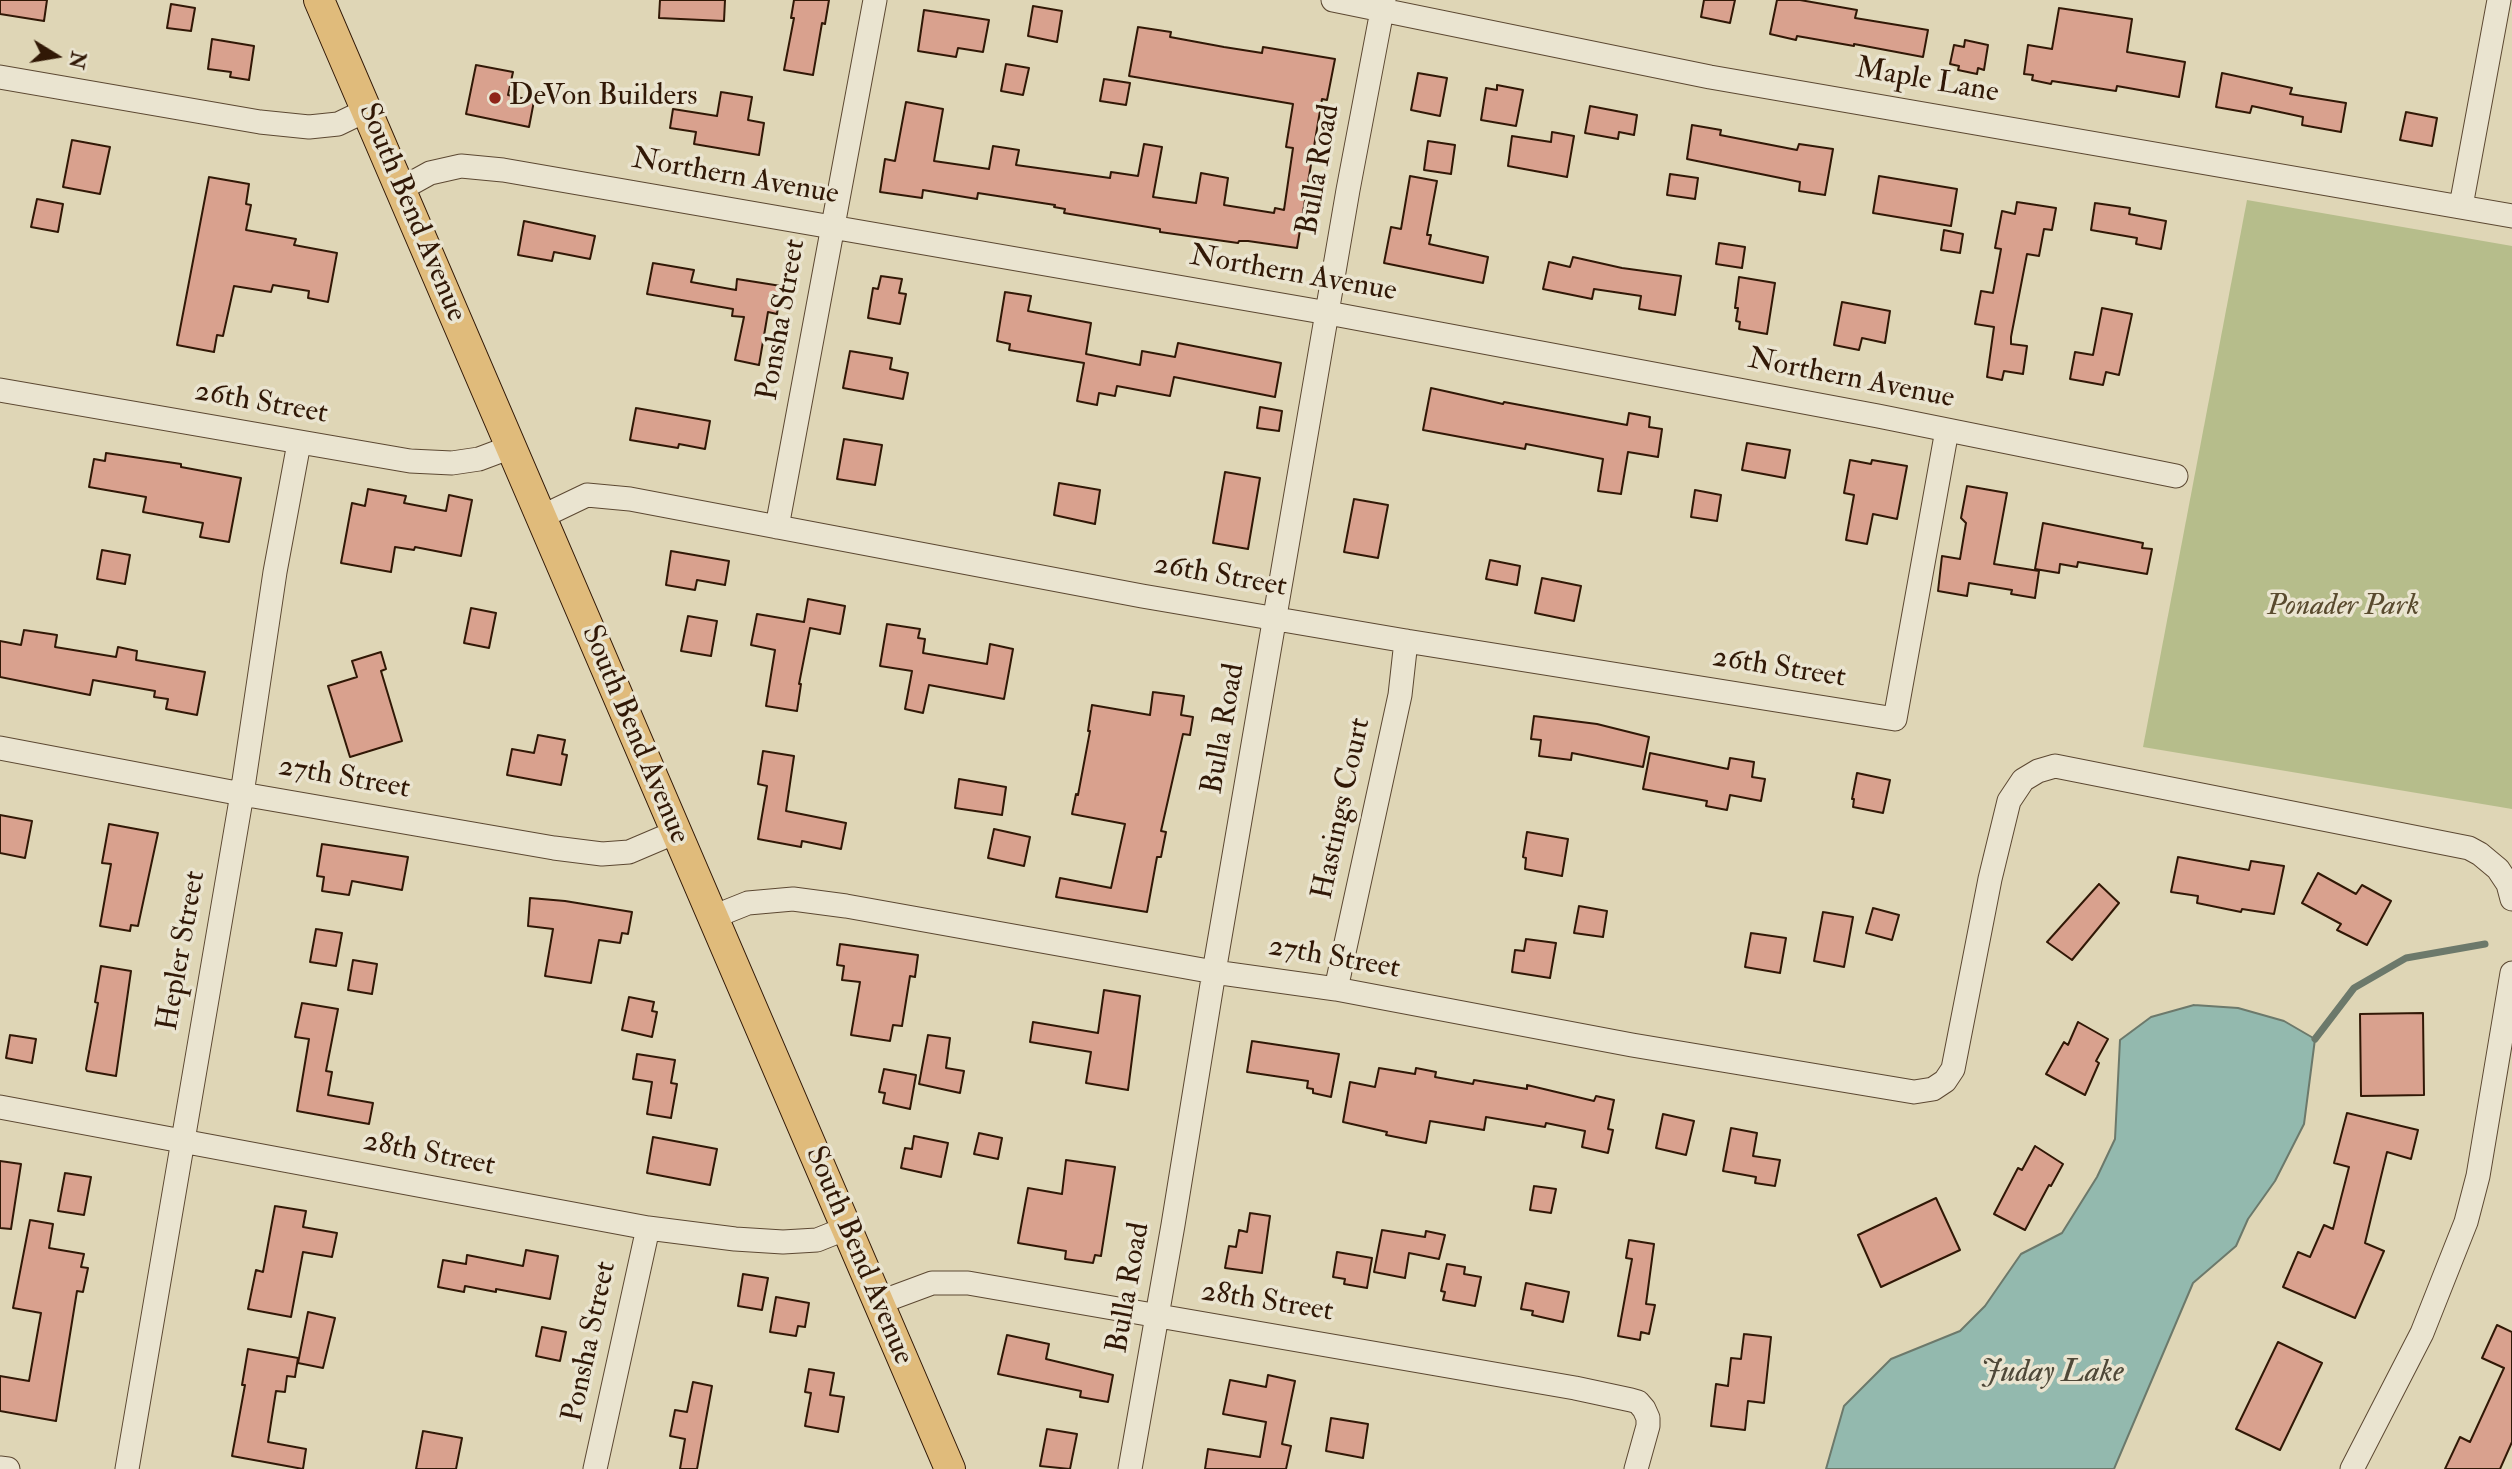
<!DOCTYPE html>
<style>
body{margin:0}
#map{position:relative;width:2512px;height:1469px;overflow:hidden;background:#dfd6b6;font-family:"IM FELL Double Pica",serif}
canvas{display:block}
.north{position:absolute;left:21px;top:21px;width:70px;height:70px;-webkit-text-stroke:5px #eae4d0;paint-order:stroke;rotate:101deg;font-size:19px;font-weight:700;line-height:28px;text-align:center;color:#311806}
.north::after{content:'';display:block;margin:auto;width:24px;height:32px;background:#311806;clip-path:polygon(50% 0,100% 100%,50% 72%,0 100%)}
</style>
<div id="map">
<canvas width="2512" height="1469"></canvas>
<div class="north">N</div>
</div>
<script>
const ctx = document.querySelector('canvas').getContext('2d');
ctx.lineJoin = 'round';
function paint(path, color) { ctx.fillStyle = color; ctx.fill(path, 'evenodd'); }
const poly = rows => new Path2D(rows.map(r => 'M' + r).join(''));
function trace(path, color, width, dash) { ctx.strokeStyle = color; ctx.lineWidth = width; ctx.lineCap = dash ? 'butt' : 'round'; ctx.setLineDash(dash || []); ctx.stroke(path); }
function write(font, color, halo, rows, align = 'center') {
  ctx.font = font + ' "IM FELL Double Pica",serif'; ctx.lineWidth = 7; ctx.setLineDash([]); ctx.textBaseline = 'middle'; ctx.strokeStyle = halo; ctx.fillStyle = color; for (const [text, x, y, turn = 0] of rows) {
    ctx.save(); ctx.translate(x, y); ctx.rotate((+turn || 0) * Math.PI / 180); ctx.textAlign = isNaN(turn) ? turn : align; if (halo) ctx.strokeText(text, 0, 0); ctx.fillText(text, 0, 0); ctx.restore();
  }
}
const green = poly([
 [2247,200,2512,246,2512,809,2143,747]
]);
const water = poly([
 [2194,1005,2238,1008,2284,1021,2315,1039,2304,1124,2275,1181,2248,1219,2236,1246,2193,1283,2114,1469,1826,1469,1844,1406,1891,1359,1960,1331,1985,1306,2021,1254,2062,1233,2097,1177,2115,1139,2120,1040,2151,1017,2194,1005]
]);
const stream = poly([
 [2315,1039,2354,988,2406,958,2485,944]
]);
const building = poly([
 [0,0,47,0,44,21,0,14,0,0],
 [660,0,725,0,724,21,659,18,660,0],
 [794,0,829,0,825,24,822,23,813,75,784,70,794,18,791,18,794,0],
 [1704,0,1735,0,1730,23,1701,17,1704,0],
 [1777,0,1800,0,1857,10,1855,18,1928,30,1923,57,1854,44,1854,46,1797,36,1796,40,1770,34,1777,0],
 [171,4,195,8,191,31,167,28,171,4],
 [1033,6,1062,11,1057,42,1028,36,1033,6],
 [2059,8,2132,19,2127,52,2185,62,2179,97,2117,86,2116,91,2052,81,2051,84,2032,80,2033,75,2024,74,2028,45,2052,49,2059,8],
 [924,10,989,20,983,52,958,48,956,57,918,51,924,10],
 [1138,27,1171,32,1170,37,1224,47,1262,53,1263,47,1335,59,1327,100,1322,99,1297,248,1248,241,1239,241,1238,243,1160,232,1160,229,1064,213,1065,209,1054,207,1055,205,978,193,977,199,923,190,922,198,880,192,885,159,895,161,906,102,943,109,934,161,989,169,993,146,1019,150,1016,165,1110,178,1111,172,1138,176,1144,144,1162,147,1153,197,1196,203,1201,173,1228,178,1224,205,1274,213,1275,208,1284,210,1293,148,1286,147,1293,104,1129,76,1138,27],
 [212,39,254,46,249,80,230,77,231,72,208,69,212,39],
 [1965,40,1988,45,1984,70,1978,68,1977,74,1958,70,1959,66,1950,64,1954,45,1964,47,1965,40],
 [1006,64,1029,68,1023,95,1001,91,1006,64],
 [476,65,513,72,508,95,534,101,529,127,466,114,476,65],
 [1418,73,1447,78,1440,116,1411,110,1418,73],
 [2222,73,2292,88,2290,94,2346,103,2341,132,2302,125,2303,117,2252,106,2250,113,2216,107,2222,73],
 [1104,79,1130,83,1126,105,1100,101,1104,79],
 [1497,85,1523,90,1516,126,1481,120,1486,88,1497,90,1497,85],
 [721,92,752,97,748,120,764,123,759,155,694,144,696,132,670,128,673,109,717,116,721,92],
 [1590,106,1637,115,1634,135,1619,132,1618,139,1585,133,1590,106],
 [2406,112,2437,118,2432,146,2400,140,2406,112],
 [1692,125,1721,130,1720,135,1797,150,1799,144,1833,149,1825,195,1799,191,1800,182,1687,159,1692,125],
 [1552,132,1574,136,1567,177,1508,166,1512,136,1551,142,1552,132],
 [72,140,110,147,100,194,63,187,72,140],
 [1428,141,1455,145,1451,174,1424,170,1428,141],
 [1670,174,1698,178,1695,199,1667,195,1670,174],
 [1410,176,1437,181,1427,235,1431,235,1429,244,1488,257,1483,283,1384,263,1391,227,1401,229,1410,176],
 [1879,176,1957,189,1951,226,1873,213,1879,176],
 [209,177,249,184,246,204,251,205,246,230,296,239,294,245,337,253,328,302,308,298,309,291,273,285,271,292,234,286,223,336,217,335,214,352,177,345,209,177],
 [37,199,63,204,58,232,31,227,37,199],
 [2017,202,2056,208,2052,230,2044,229,2039,256,2027,254,2011,337,2011,344,2027,346,2023,374,2004,371,2002,380,1987,377,1994,327,1975,324,1981,291,1993,293,2001,249,1995,248,2002,211,2015,214,2017,202],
 [2095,203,2130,208,2129,214,2166,221,2161,249,2136,244,2137,238,2091,230,2095,203],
 [524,221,595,236,590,259,554,252,552,261,518,255,524,221],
 [1944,230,1963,234,1960,253,1941,250,1944,230],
 [1719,243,1745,247,1742,268,1716,264,1719,243],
 [1573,257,1622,268,1681,276,1675,315,1639,309,1641,296,1594,289,1592,299,1543,289,1549,262,1570,267,1573,257],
 [653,263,694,270,691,282,736,290,737,279,781,286,777,314,768,312,759,365,735,360,744,317,732,316,733,309,647,294,653,263],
 [881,276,902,279,899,293,906,294,900,324,868,318,873,288,878,289,881,276],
 [1739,277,1775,283,1767,334,1739,329,1740,322,1736,321,1738,308,1735,308,1739,277],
 [1005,292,1031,296,1028,311,1091,323,1086,354,1140,365,1142,351,1175,357,1178,343,1281,363,1275,397,1174,377,1170,396,1117,386,1115,396,1099,393,1097,405,1077,401,1084,363,1009,350,1010,344,997,341,1005,292],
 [1842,302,1890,311,1885,343,1862,338,1859,350,1834,345,1842,302],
 [2102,308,2132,314,2119,375,2106,372,2103,385,2070,379,2075,352,2093,355,2102,308],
 [850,351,892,358,890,369,908,373,903,399,843,388,850,351],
 [1431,388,1503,404,1504,402,1627,425,1629,413,1650,417,1649,427,1662,429,1658,457,1628,452,1621,494,1598,491,1603,459,1526,444,1525,449,1423,430,1431,388],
 [1260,407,1282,411,1279,431,1257,428,1260,407],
 [636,408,710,421,705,449,679,444,678,448,630,440,636,408],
 [844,439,882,445,875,485,837,479,844,439],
 [1747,443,1790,450,1785,478,1742,470,1747,443],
 [106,453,181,464,181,467,241,478,229,542,200,537,203,523,143,512,146,497,89,487,94,459,105,461,106,453],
 [1850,460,1871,464,1872,460,1907,466,1897,519,1873,514,1867,544,1846,540,1854,495,1844,493,1850,460],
 [1225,472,1260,478,1248,549,1213,543,1225,472],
 [1059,483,1100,490,1095,524,1054,515,1059,483],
 [1967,486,2007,493,1994,564,2039,571,2035,598,2011,594,2012,590,1969,583,1967,596,1938,591,1942,556,1960,559,1966,523,1961,518,1967,486],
 [368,489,406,496,404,503,446,511,449,495,472,500,461,556,415,547,414,550,395,547,391,572,341,563,352,503,365,506,368,489],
 [1695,490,1721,495,1717,521,1691,517,1695,490],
 [1354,499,1388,505,1378,558,1344,552,1354,499],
 [2043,523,2143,543,2142,548,2152,549,2147,574,2078,562,2077,567,2060,564,2059,573,2035,569,2043,523],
 [102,550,130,555,125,584,97,579,102,550],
 [671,551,729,561,725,585,697,580,695,590,666,585,671,551],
 [1490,560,1520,566,1517,585,1486,579,1490,560],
 [1542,578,1581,586,1574,621,1535,613,1542,578],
 [808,599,845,606,840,634,810,628,799,684,801,684,797,711,766,706,775,650,751,645,757,614,804,622,808,599],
 [471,608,496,613,489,648,464,643,471,608],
 [688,616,717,621,711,656,681,651,688,616],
 [887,624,920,629,918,638,925,639,923,653,987,664,990,644,1013,649,1004,699,929,685,923,713,905,709,912,671,880,666,887,624],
 [24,630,57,635,55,647,116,657,118,647,137,651,136,660,205,672,197,715,166,709,168,699,154,697,155,691,93,680,90,695,0,677,0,641,21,645,24,630],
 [381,652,386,669,381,671,402,741,350,757,328,686,357,677,352,661,381,652],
 [1153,692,1184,696,1181,715,1193,717,1190,735,1183,734,1161,831,1166,832,1161,857,1157,857,1147,912,1056,897,1060,878,1111,888,1125,824,1072,814,1076,794,1078,795,1090,731,1088,731,1092,705,1150,715,1153,692],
 [1534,716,1597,724,1649,737,1643,767,1572,753,1571,760,1539,756,1541,740,1531,739,1534,716],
 [538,735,565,740,562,754,567,755,561,785,507,775,512,749,534,753,538,735],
 [763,751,794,756,786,811,846,823,841,849,802,841,801,847,758,839,767,786,758,784,763,751],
 [1650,753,1728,769,1730,758,1754,762,1752,777,1765,779,1761,801,1730,795,1727,810,1706,806,1707,801,1643,789,1650,753],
 [1857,773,1890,780,1883,813,1853,807,1854,799,1852,799,1857,773],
 [959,779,1006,787,1002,815,955,808,959,779],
 [0,815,32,821,25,858,0,853,0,815],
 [109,824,158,833,138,926,131,925,130,931,100,926,111,864,102,863,109,824],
 [994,829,1030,837,1024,866,988,858,994,829],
 [1527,832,1568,839,1562,876,1525,869,1526,858,1523,857,1527,832],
 [322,844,408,857,402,890,352,881,349,895,322,891,324,877,317,876,322,844],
 [2178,857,2249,870,2251,861,2284,866,2274,914,2242,909,2241,912,2197,903,2198,896,2171,892,2178,857],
 [2318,873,2356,894,2362,885,2391,901,2367,945,2337,930,2341,924,2302,903,2318,873],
 [2099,884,2119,903,2072,960,2047,942,2099,884],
 [530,898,565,901,632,912,628,934,622,933,620,943,599,940,591,983,545,976,553,929,528,926,530,898],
 [1579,906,1607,911,1603,937,1574,933,1579,906],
 [1873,908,1899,915,1892,940,1866,933,1873,908],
 [1823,912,1853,917,1844,967,1814,961,1823,912],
 [316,929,342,933,336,966,310,962,316,929],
 [1751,933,1786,938,1780,973,1745,967,1751,933],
 [1526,939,1556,943,1550,978,1512,972,1515,950,1524,951,1526,939],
 [840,944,918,955,915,977,910,976,902,1026,893,1025,890,1041,851,1035,860,982,842,980,844,966,837,965,840,944],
 [353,960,377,964,372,994,348,990,353,960],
 [101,966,131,971,116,1076,87,1071,86,1069,98,1003,95,1002,101,966],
 [1104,990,1140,996,1128,1090,1086,1083,1091,1052,1030,1042,1033,1022,1098,1033,1104,990],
 [629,997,654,1002,652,1011,657,1012,652,1037,622,1030,629,997],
 [302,1003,338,1009,326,1071,332,1072,328,1095,373,1103,369,1124,297,1111,309,1039,295,1037,302,1003],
 [2423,1013,2424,1095,2361,1096,2360,1014,2423,1013],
 [2078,1022,2108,1039,2096,1061,2099,1063,2085,1095,2046,1074,2064,1042,2068,1045,2078,1022],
 [10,1035,36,1039,32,1063,6,1058,10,1035],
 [928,1035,950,1038,946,1068,964,1071,960,1093,919,1084,928,1035],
 [1252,1041,1339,1054,1331,1097,1313,1093,1313,1089,1307,1088,1308,1081,1247,1072,1252,1041],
 [637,1054,675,1060,671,1083,677,1084,671,1118,647,1114,652,1082,633,1079,637,1054],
 [1379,1068,1415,1074,1416,1068,1436,1072,1435,1077,1473,1084,1474,1080,1527,1089,1527,1085,1594,1101,1596,1096,1614,1100,1608,1129,1613,1130,1608,1153,1582,1147,1585,1131,1546,1123,1545,1127,1486,1117,1484,1130,1430,1121,1426,1143,1386,1135,1387,1132,1343,1122,1350,1082,1375,1087,1379,1068],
 [884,1069,916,1075,910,1109,883,1103,885,1093,879,1092,884,1069],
 [2347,1113,2418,1130,2411,1159,2387,1152,2365,1243,2384,1251,2355,1318,2283,1287,2298,1252,2310,1257,2324,1225,2333,1229,2349,1167,2334,1163,2347,1113],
 [1663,1114,1694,1121,1686,1155,1656,1148,1663,1114],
 [1731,1128,1757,1133,1753,1156,1780,1160,1775,1186,1755,1183,1756,1177,1723,1171,1731,1128],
 [979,1133,1002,1138,998,1159,974,1154,979,1133],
 [914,1136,948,1143,941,1177,901,1168,905,1148,912,1149,914,1136],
 [653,1137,717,1149,710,1185,647,1173,653,1137],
 [2035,1146,2063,1164,2051,1186,2049,1185,2025,1230,1994,1214,2018,1168,2022,1170,2035,1146],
 [1066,1160,1115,1167,1101,1256,1095,1255,1093,1263,1065,1259,1066,1251,1018,1243,1028,1188,1062,1194,1066,1160],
 [0,1161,21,1164,11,1229,0,1228,0,1161],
 [65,1173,91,1177,84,1215,58,1211,65,1173],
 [1534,1186,1556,1189,1551,1213,1530,1210,1534,1186],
 [1936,1198,1960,1250,1881,1287,1858,1235,1936,1198],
 [275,1206,306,1211,303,1227,337,1233,332,1257,303,1252,291,1317,248,1309,256,1270,263,1272,275,1206],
 [1250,1213,1270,1216,1262,1273,1225,1268,1229,1246,1236,1247,1239,1230,1247,1232,1250,1213],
 [30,1220,53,1224,49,1248,84,1254,81,1267,88,1268,83,1292,77,1291,56,1421,0,1411,0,1376,29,1381,41,1313,13,1308,30,1220],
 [1382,1230,1425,1237,1426,1231,1445,1235,1439,1259,1409,1253,1405,1278,1374,1272,1382,1230],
 [1629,1240,1654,1244,1646,1304,1655,1305,1649,1334,1641,1332,1640,1340,1618,1336,1632,1259,1626,1258,1629,1240],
 [526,1250,558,1256,550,1299,496,1289,496,1292,465,1286,464,1292,438,1287,443,1260,466,1264,467,1255,523,1266,526,1250],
 [1337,1252,1372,1258,1367,1288,1344,1284,1345,1279,1333,1277,1337,1252],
 [1447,1264,1465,1267,1464,1274,1481,1277,1475,1306,1443,1300,1445,1292,1441,1291,1447,1264],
 [743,1274,768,1278,762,1310,738,1306,743,1274],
 [1526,1283,1569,1292,1563,1322,1532,1315,1533,1311,1521,1309,1526,1283],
 [776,1297,809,1303,805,1327,798,1326,796,1336,770,1332,776,1297],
 [308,1312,335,1318,323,1368,298,1363,308,1312],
 [2497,1325,2512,1332,2512,1442,2500,1469,2445,1469,2460,1437,2470,1442,2504,1368,2482,1358,2497,1325],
 [542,1327,566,1332,560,1361,536,1356,542,1327],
 [1744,1334,1771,1337,1764,1403,1748,1401,1745,1430,1711,1426,1716,1384,1728,1386,1731,1358,1741,1359,1744,1334],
 [1007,1335,1049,1344,1046,1359,1113,1375,1108,1402,1080,1397,1081,1391,998,1374,1007,1335],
 [2278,1342,2322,1363,2280,1450,2236,1429,2278,1342],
 [248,1349,298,1358,295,1377,287,1376,285,1392,276,1391,268,1442,306,1449,303,1469,232,1456,245,1385,242,1385,248,1349],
 [809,1369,834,1373,830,1395,844,1397,838,1432,805,1426,811,1393,805,1392,809,1369],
 [1268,1375,1295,1381,1282,1444,1291,1446,1286,1469,1205,1469,1208,1449,1260,1457,1266,1422,1223,1414,1230,1380,1266,1387,1268,1375],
 [693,1382,712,1386,697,1469,680,1469,685,1439,670,1436,675,1410,687,1412,693,1382],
 [1331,1418,1368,1424,1363,1458,1326,1451,1331,1418],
 [1047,1429,1077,1434,1070,1469,1040,1466,1047,1429],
 [423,1431,462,1438,456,1469,416,1469,423,1431]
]);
const minor = poly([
 [1333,0,1710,77,2512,216],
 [0,77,260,122,309,127,338,124,367,110],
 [401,189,430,173,461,166,503,170,1328,313,1878,416,2176,476],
 [2461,206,2499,0],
 [0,390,410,461,452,463,479,459,511,447],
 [541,517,587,495,630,499,1142,596,1406,641,1895,719,1947,430],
 [777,527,875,0],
 [0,748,242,794,554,848,602,854,629,852,676,832],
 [713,917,748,903,793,899,846,906,1214,972,1336,989,1632,1045,1914,1092,1933,1089,1945,1081,1953,1069,1990,879,2009,801,2023,780,2038,771,2055,766,2469,848,2480,854,2498,869,2508,884,2512,899],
 [1336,989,1400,695,1406,641],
 [0,1107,648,1228,735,1239,783,1242,817,1240,847,1228],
 [878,1303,932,1283,968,1283,1575,1388,1631,1400,1638,1402,1644,1409,1648,1418,1648,1426,1636,1469],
 [0,1468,8,1469],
 [127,1469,242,794,275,572,299,443],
 [595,1469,648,1228],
 [1130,1469,1173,1225,1214,972,1348,190,1384,0],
 [2352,1469,2422,1333,2466,1222,2478,1176,2512,973]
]);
const major = poly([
 [319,0,950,1469]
]);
const markers = [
 [495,98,7,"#8f2418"]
];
const streetNames = [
 ["Maple Lane",1927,82,10],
 ["Bulla Road",1320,170,-80],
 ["Northern Avenue",735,178,10],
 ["South Bend Avenue",411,213,67],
 ["Northern Avenue",1293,275,10],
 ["Ponsha Street",783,320,-80],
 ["Northern Avenue",1851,380,11],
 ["26th Street",261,404,10],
 ["26th Street",1220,577,10],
 ["26th Street",1779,669,9],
 ["Bulla Road",1225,729,-80],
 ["South Bend Avenue",634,735,67],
 ["27th Street",344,779,10],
 ["Hastings Court",1343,809,-78],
 ["Hepler Street",183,951,-80],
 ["27th Street",1334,959,10],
 ["28th Street",429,1155,11],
 ["South Bend Avenue",858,1256,67],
 ["Bulla Road",1130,1288,-80],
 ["28th Street",1267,1303,9],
 ["Ponsha Street",591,1342,-78]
];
const poiNames = [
 ["DeVon Builders",509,98]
];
const parkNames = [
 ["Ponader Park",2343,608]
];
const waterNames = [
 ["Juday Lake",2052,1374]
];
paint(green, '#b6bd8b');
paint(water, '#93b9ae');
trace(water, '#6c796b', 2);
trace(stream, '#6c796b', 7);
paint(building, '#d9a18e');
trace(building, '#311806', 2);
trace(minor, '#5c4832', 25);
trace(major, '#311806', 32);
trace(minor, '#eae4d0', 23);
trace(major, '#e0bb7b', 30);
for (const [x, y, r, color] of markers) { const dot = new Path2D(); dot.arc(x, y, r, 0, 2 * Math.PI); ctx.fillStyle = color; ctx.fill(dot); trace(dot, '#eae4d0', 2.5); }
write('30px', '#311806', '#eae4d0', streetNames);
write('30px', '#311806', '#eae4d0', poiNames, 'left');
write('italic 30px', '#594a2e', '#eae4d0', parkNames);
write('italic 32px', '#4e4838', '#eae4d0', waterNames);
</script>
